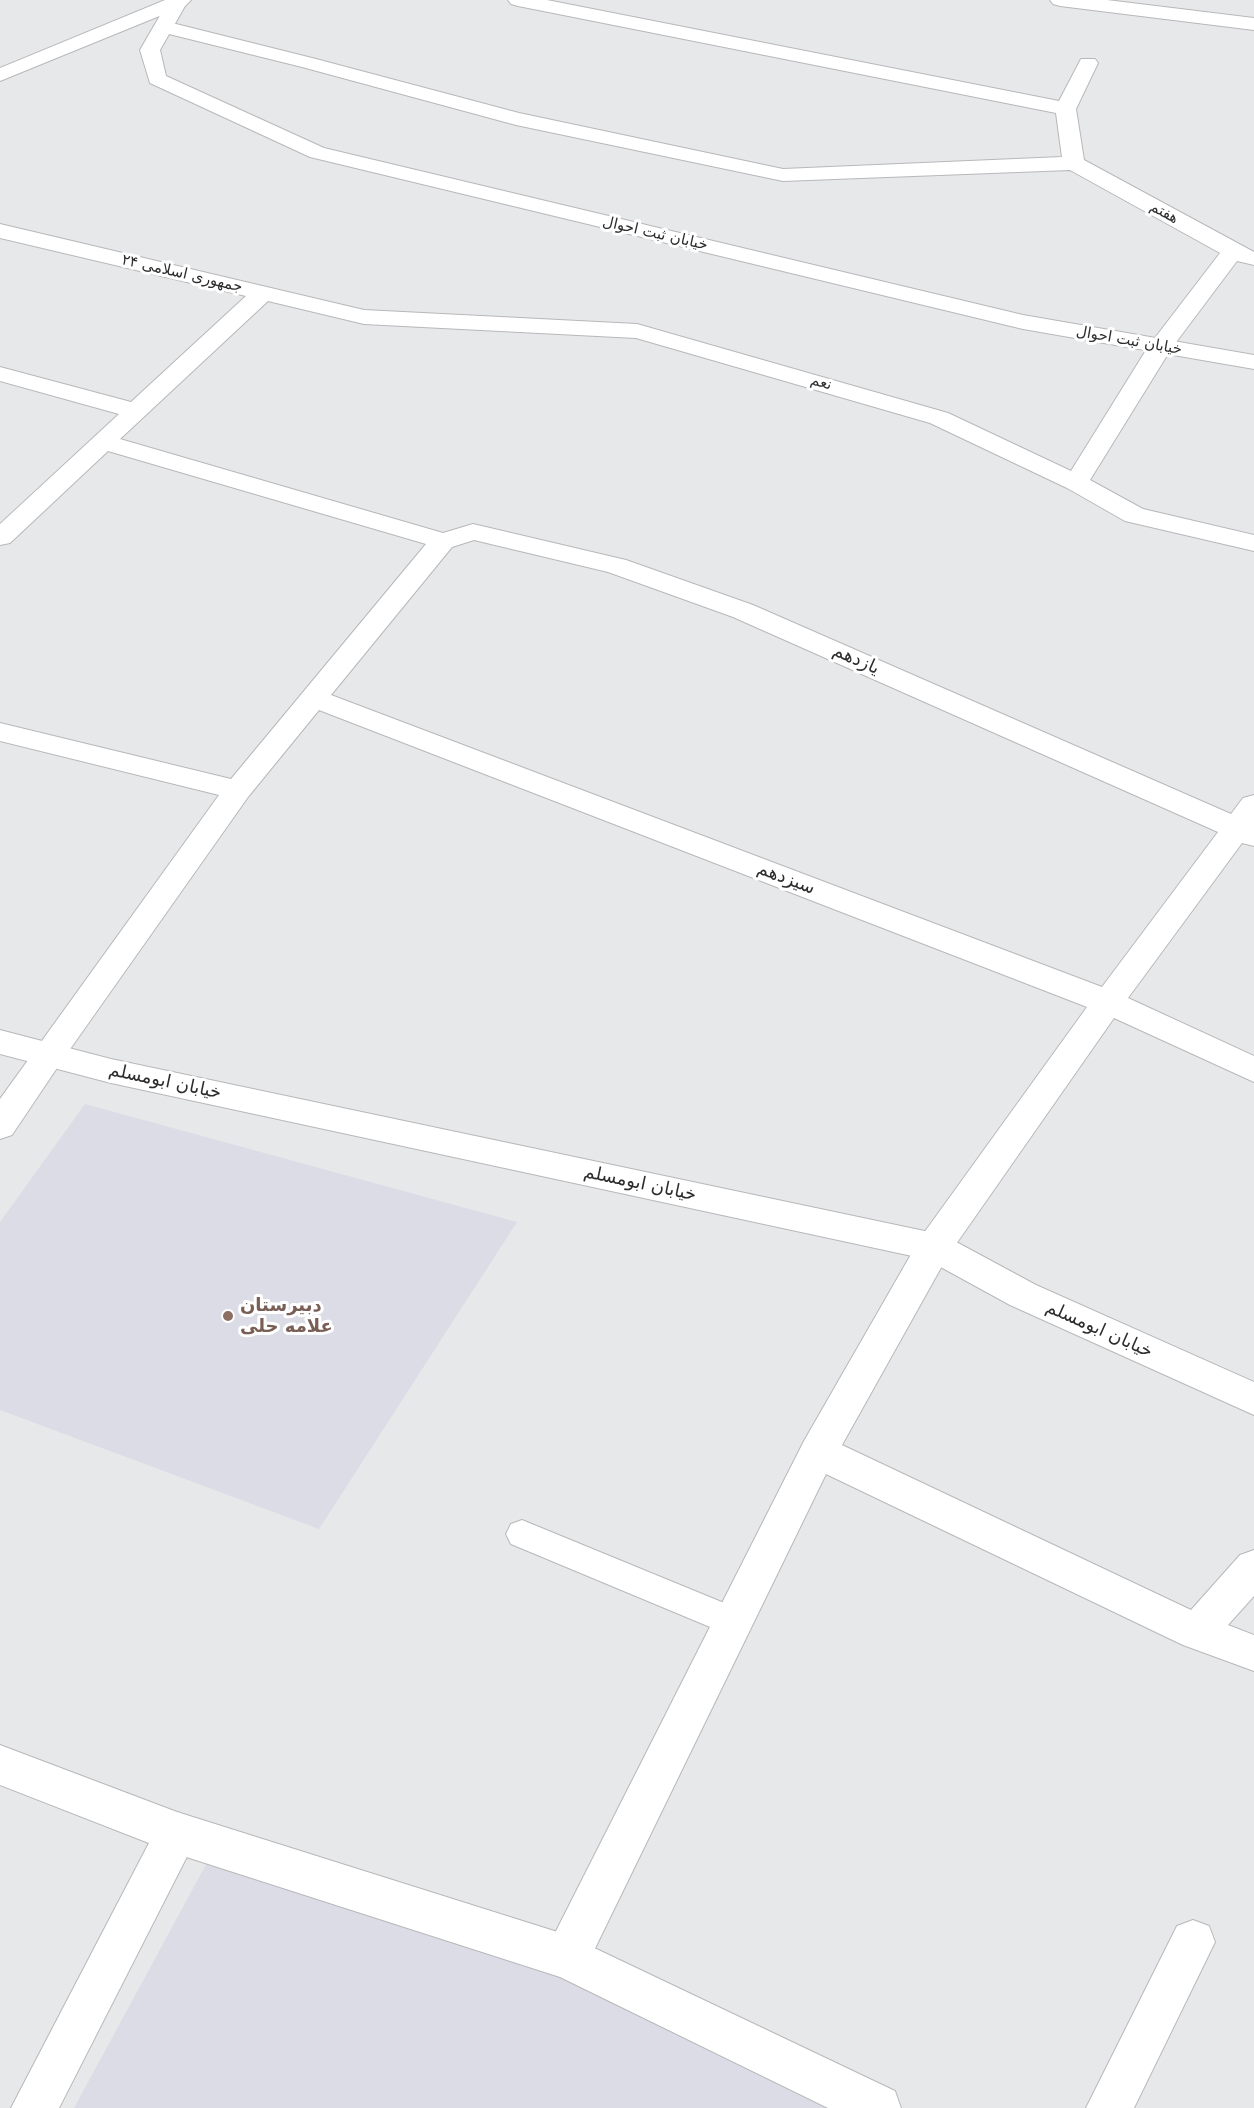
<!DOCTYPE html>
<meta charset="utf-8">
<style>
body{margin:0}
canvas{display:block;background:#e7e8ea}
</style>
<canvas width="1254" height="2108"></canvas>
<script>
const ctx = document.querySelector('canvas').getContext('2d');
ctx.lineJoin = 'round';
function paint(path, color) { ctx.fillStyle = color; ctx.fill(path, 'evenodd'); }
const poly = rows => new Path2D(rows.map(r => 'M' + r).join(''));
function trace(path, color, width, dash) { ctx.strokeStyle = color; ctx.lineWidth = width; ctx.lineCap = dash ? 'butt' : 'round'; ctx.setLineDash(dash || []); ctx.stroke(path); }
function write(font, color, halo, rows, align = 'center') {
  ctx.font = font + ' "DejaVu Sans",Cairo,sans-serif'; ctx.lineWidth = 6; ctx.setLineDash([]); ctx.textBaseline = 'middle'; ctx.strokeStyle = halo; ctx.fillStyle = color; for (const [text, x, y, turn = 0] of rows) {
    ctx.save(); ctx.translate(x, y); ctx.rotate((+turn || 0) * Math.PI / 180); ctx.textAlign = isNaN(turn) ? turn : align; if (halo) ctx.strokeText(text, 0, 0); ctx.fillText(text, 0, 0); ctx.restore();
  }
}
const built = poly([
 [85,1104,517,1222,319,1529,0,1410,0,1222],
 [216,1846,567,1957,878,2108,74,2108]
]);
const service = poly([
 [522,1520,746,1612,751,1622,746,1632,734,1637,722,1632,511,1544,506,1534,511,1524,522,1520]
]);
const minor = poly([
 [165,0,185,0,187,2,184,6,0,81,0,68,165,0],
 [508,0,547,0,1059,101,1081,59,1095,59,1098,63,1076,109,1084,160,1254,252,1254,265,1237,261,1171,349,1090,480,1143,509,1254,535,1254,551,1125,521,1067,488,930,423,636,338,364,324,268,301,120,439,443,533,473,524,626,560,753,605,1231,814,1243,798,1254,795,1254,846,1242,843,1128,998,1254,1056,1254,1082,1114,1018,947,1257,842,1445,1191,1610,1240,1555,1254,1550,1254,1596,1228,1625,1254,1635,1254,1671,1183,1645,826,1474,583,1973,567,1979,551,1973,545,1957,551,1941,804,1441,921,1237,1087,1007,319,710,248,797,61,1062,12,1135,0,1139,0,1099,219,795,0,741,0,723,231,779,426,544,108,451,10,543,0,545,0,524,119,414,0,381,0,367,131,402,246,296,0,238,0,224,364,310,637,324,948,413,1071,471,1148,347,1220,253,1070,170,783,181,516,125,302,67,157,31,154,27,157,23,164,21,316,59,519,113,783,169,1062,157,1056,113,518,6,511,4,508,0],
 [474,540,608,572,733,617,1218,832,1102,987,331,695,452,547,474,540],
 [1050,0,1107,0,1254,18,1254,30,1060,6,1053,4,1050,0],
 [177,1812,192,1818,199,1833,59,2108,11,2108,162,1818,177,1812],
 [1193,1920,1209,1926,1215,1942,1134,2108,1086,2108,1177,1926,1193,1920]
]);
const tertiary = poly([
 [169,0,191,0,185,6,160,50,166,76,324,148,1023,315,1254,355,1254,369,1023,329,310,157,150,83,140,50,169,0],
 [0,1030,111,1059,934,1233,947,1237,1036,1285,1254,1382,1254,1415,1010,1305,926,1259,111,1083,0,1054,0,1030],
 [0,1745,177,1812,567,1935,895,2091,901,2108,828,2108,560,1977,177,1854,0,1785,0,1745]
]);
const markers = [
 [228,1316,6,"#8d6e63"]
];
const farStreetnames = [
 ["هفتم",1164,213,29],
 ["خیابان ثبت احوال",655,234,13],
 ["جمهوری اسلامی ۲۴",182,274,13],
 ["خیابان ثبت احوال",1129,341,10],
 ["نعم",821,383,16]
];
const streetNames = [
 ["یازدهم",856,660,24],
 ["سیزدهم",786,879,21],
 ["خیابان ابومسلم",165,1082,12],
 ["خیابان ابومسلم",640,1184,12],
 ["خیابان ابومسلم",1099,1330,24]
];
const educationNames = [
 ["دبیرستان",240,1306],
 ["علامه حلی",240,1327]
];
paint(built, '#dbdce6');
trace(service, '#b8b8bb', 2);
trace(minor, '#b8b8bb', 2);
trace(tertiary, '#b8b8bb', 2);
paint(service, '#fff');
paint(minor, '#fff');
paint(tertiary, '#fff');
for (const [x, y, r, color] of markers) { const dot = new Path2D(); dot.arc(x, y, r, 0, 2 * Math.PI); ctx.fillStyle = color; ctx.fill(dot); trace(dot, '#fff', 2); }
write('15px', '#2d2d2e', '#fff', farStreetnames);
write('18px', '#2d2d2e', '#fff', streetNames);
write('bold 18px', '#785e54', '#fff', educationNames, 'left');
</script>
